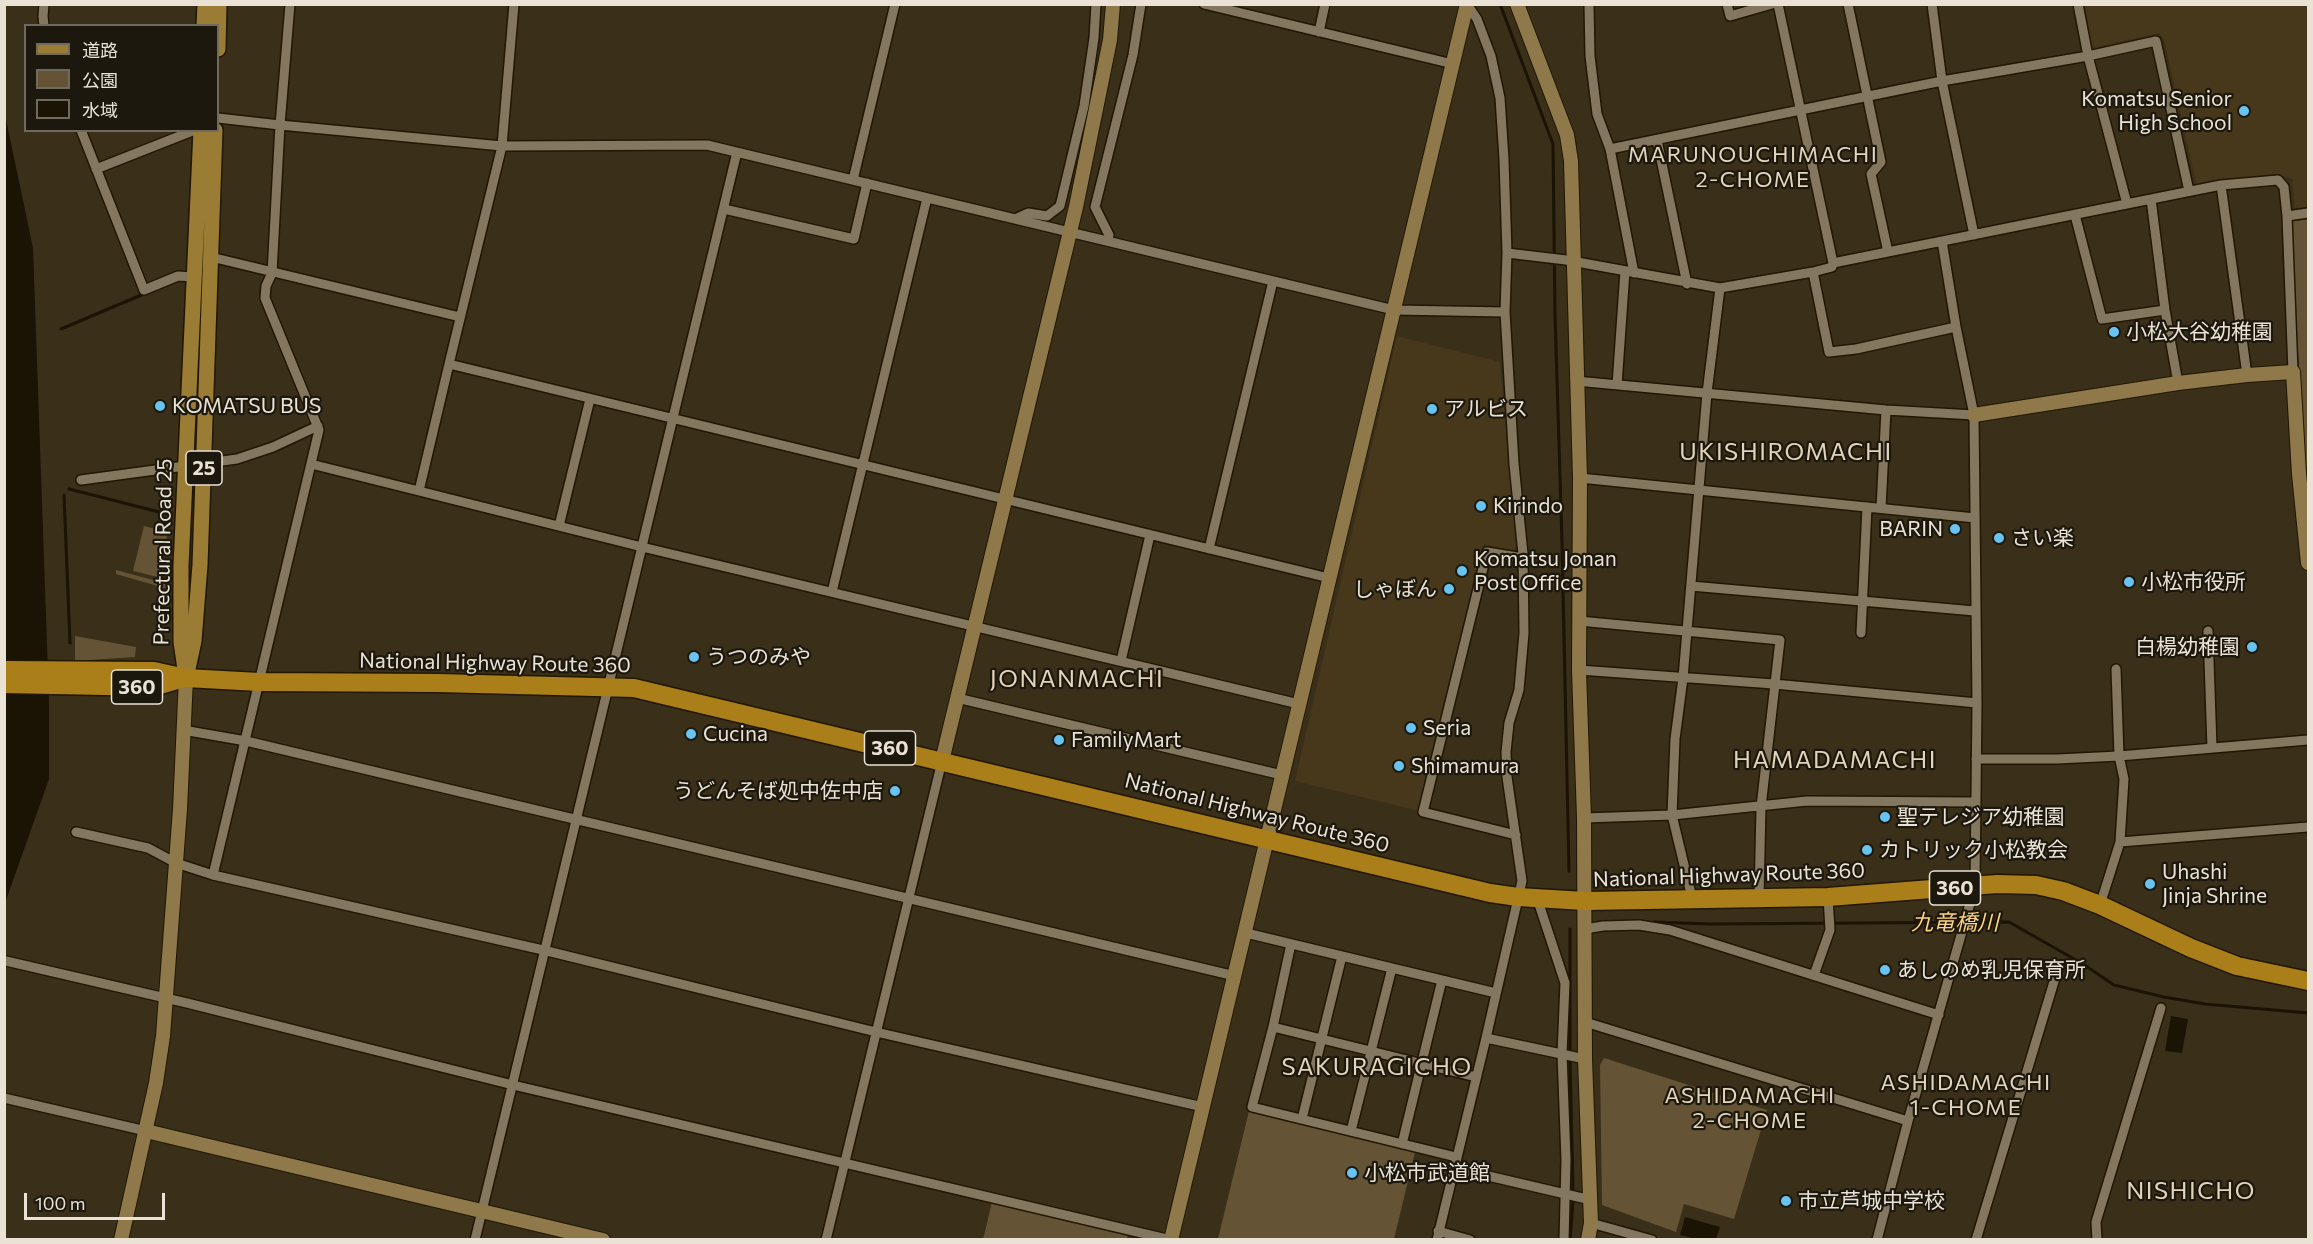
<!DOCTYPE html>
<meta charset="utf-8">
<style>
body{margin:0}
#map{position:relative;width:2313px;height:1244px;overflow:hidden;background:#3a2f19;font-family:Commissioner,"Noto Sans JP",sans-serif}
canvas{display:block}
.frame{position:absolute;inset:0;border:6px solid #e9e2d5;pointer-events:none}
.legend{position:absolute;left:24px;top:24px;width:195px;height:108px;box-sizing:border-box;background:#1d180e;border:2px solid #6f695e;margin:0;padding:8px 10px;list-style:none;font-size:18px;color:#e9e2d5}
.legend li{display:flex;align-items:center;gap:12px;height:30px}
.legend b{width:30px;border:2px solid #6f695e}
.scale{position:absolute;left:24px;top:1193px;width:141px;height:27px;box-sizing:border-box;border:3px solid #e9e2d5;border-top:0;padding-left:8px;font-size:18px;line-height:21px;white-space:nowrap;color:#e9e2d5;-webkit-text-stroke:4px #1d180e;paint-order:stroke}
</style>
<div id="map">
<canvas width="2313" height="1244"></canvas>
<div class="frame"></div>
<ul class="legend">
<li><b style="height:8px;background:#9b7c35"></b>道路</li>
<li><b style="height:16px;background:#645435"></b>公園</li>
<li><b style="height:16px;background:#1b1303"></b>水域</li>
</ul>
<div class="scale">100 m</div>
</div>
<script>
const ctx = document.querySelector('canvas').getContext('2d');
ctx.lineJoin = 'round';
function paint(path, color) { ctx.fillStyle = color; ctx.fill(path, 'evenodd'); }
const poly = rows => new Path2D(rows.map(r => 'M' + r).join(''));
function trace(path, color, width, dash) { ctx.strokeStyle = color; ctx.lineWidth = width; ctx.lineCap = dash ? 'butt' : 'round'; ctx.setLineDash(dash || []); ctx.stroke(path); }
function write(font, color, halo, rows, align = 'center') {
  ctx.font = font + ' Commissioner,"Noto Sans JP",sans-serif'; ctx.lineWidth = 4.5; ctx.setLineDash([]); ctx.textBaseline = 'middle'; ctx.strokeStyle = halo; ctx.fillStyle = color; for (const [text, x, y, turn = 0] of rows) {
    ctx.save(); ctx.translate(x, y); ctx.rotate((+turn || 0) * Math.PI / 180); ctx.textAlign = isNaN(turn) ? turn : align; if (halo) ctx.strokeText(text, 0, 0); ctx.fillText(text, 0, 0); ctx.restore();
  }
}
const built = poly([
 [2084,5,2308,5,2308,207,2295,208,2292,179,2279,175,2198,192,2164,39,2159,33,2092,48],
 [1397,336,1500,362,1517,546,1512,551,1484,544,1420,811,1295,781]
]);
const green = poly([
 [2308,219,2308,467,2305,467,2290,222],
 [144,526,168,532,158,577,133,571],
 [116,570,168,584,168,589,116,574],
 [75,636,136,647,135,657,75,661],
 [1604,1058,1767,1110,1734,1219,1684,1204,1676,1232,1602,1205,1600,1065],
 [1249,1111,1415,1152,1394,1239,1218,1239],
 [992,1202,1128,1234,1127,1240,983,1240]
]);
const water = poly([
 [4,110,33,248,49,701,49,779,5,903],
 [2171,1016,2188,1019,2182,1053,2165,1051],
 [1685,1217,1720,1227,1716,1239,1697,1239,1680,1235]
]);
const stream = poly([
 [1500,4,1553,144,1555,315,1562,542,1569,871],
 [61,329,146,293],
 [69,489,171,515],
 [64,495,70,643],
 [1654,922,1710,924,2009,922,2083,964,2114,985,2164,997,2205,1004,2308,1013],
 [1570,929,1570,1050],
 [1570,1062,1573,1190],
 [1570,1240,1573,1201]
]);
const street = poly([
 [44,4,43,16,44,26],
 [514,4,502,146,449,364,1329,578],
 [1204,4,1453,64],
 [1589,4,1590,56,1597,114,1610,149,1634,273],
 [1727,4,1730,16,1772,4],
 [1778,4,1833,263],
 [1848,4,1881,162,1871,174,1888,252],
 [1932,4,1942,81,1974,235],
 [2078,4,2088,56,2127,204],
 [1319,32,1325,4],
 [218,118,280,125,290,4],
 [81,130,144,290,178,276,193,277],
 [1657,140,1687,284],
 [1610,149,1942,81,2088,56,2156,41,2189,191],
 [96,169,195,130],
 [853,180,895,4],
 [2221,185,2247,375],
 [2151,199,2165,310,2178,383],
 [724,209,854,239,867,183],
 [2075,215,2102,319,2165,310],
 [2287,216,2308,213],
 [1015,219,1028,213,1047,216,1060,206,1084,106,1094,38,1096,4],
 [1108,241,1109,235,1095,207,1133,55,1141,4],
 [1507,253,1566,260,1720,288,1813,272,1832,267,1833,263,2221,185,2278,180,2284,187,2287,216,2293,372],
 [211,257,460,317],
 [1813,272,1829,352,1856,349,1956,327],
 [449,364,419,491,642,547,1299,704],
 [1576,381,1886,410,1974,415],
 [1617,385,1625,271],
 [311,464,419,491],
 [1580,478,1975,518],
 [81,480,237,459,273,447,318,426],
 [1881,508,1886,410],
 [559,526,590,399],
 [1209,549,1273,281],
 [1691,586,1975,611],
 [832,592,927,198],
 [1579,621,1780,640,1761,807,1759,898],
 [2208,631,2212,748],
 [1861,633,1867,507],
 [1121,661,1150,535],
 [1579,670,1774,684,1977,703],
 [957,698,1282,775],
 [183,730,246,741,1235,976],
 [1976,759,2057,759,2119,756,2308,740],
 [1584,818,1672,815,1807,801,1975,802],
 [76,832,148,848,176,863,213,875,543,950,876,1032,1203,1107],
 [1516,835,1423,812,1487,552,1523,558],
 [2120,842,2308,827],
 [213,875,319,430,265,298,266,286,272,273,280,125,502,146,707,145,1394,310,1505,312],
 [1537,898,1565,983,1562,1054,1566,1160,1564,1240],
 [1692,898,1672,815,1675,739,1683,678,1707,393,1720,288],
 [2100,905,2120,842,2124,779,2119,756,2116,669],
 [1585,929,1603,926,1639,925,1670,930,1939,1015],
 [1246,933,1496,993],
 [6,961,187,1003,513,1085,1171,1240],
 [1814,975,1830,930,1828,897],
 [1585,1022,1908,1121],
 [1273,1027,1291,944],
 [1486,1038,1585,1059],
 [4,1098,146,1131],
 [1302,1119,1342,956],
 [1351,1131,1392,968],
 [1402,1144,1442,980],
 [1456,1157,1252,1107,1273,1027,1476,1077],
 [1454,1168,1591,1200],
 [1591,1223,1652,1240],
 [1438,1231,1470,1240],
 [475,1240,737,152],
 [826,1240,942,761],
 [1437,1240,1486,1038,1522,881,1507,777,1506,752,1509,723,1519,690,1524,633,1523,554,1514,464,1505,312,1507,253,1504,159,1500,98,1491,56,1477,19,1467,4],
 [1877,1240,1908,1121,1975,886,1977,703,1974,415,1956,327,1942,241],
 [1976,1240,2059,965],
 [2097,1240,2096,1222,2161,1008]
]);
const secondary = poly([
 [1517,4,1567,135,1571,161,1580,478,1579,670,1584,818,1585,1059,1591,1223,1588,1240],
 [1974,415,2178,383,2247,375,2293,372,2299,474,2308,563],
 [942,761,1076,207,1110,40,1113,4],
 [146,1131,603,1240],
 [121,1240,156,1083,163,1036,180,809,186,678],
 [1171,1240,1467,4]
]);
const primary = poly([
 [204,26,205,4],
 [218,49,219,4],
 [185,669,181,642,181,566,201,130],
 [186,678,194,641,200,565,215,130]
]);
const highway = poly([
 [4,670,154,671,186,678,259,682,438,683,634,688,1490,893,1518,897,1585,901,1828,897,1997,884,2036,885,2063,891,2100,905,2191,948,2237,966,2308,981],
 [4,684,154,687,184,678]
]);
const markers = [
 [2244,111,6,"#69c3f1"],
 [2114,332,6,"#69c3f1"],
 [160,406,6,"#69c3f1"],
 [1432,409,6,"#69c3f1"],
 [1481,506,6,"#69c3f1"],
 [1955,529,6,"#69c3f1"],
 [1999,538,6,"#69c3f1"],
 [1462,571,6,"#69c3f1"],
 [2129,582,6,"#69c3f1"],
 [1449,589,6,"#69c3f1"],
 [2252,647,6,"#69c3f1"],
 [694,657,6,"#69c3f1"],
 [1411,728,6,"#69c3f1"],
 [691,734,6,"#69c3f1"],
 [1059,740,6,"#69c3f1"],
 [1399,766,6,"#69c3f1"],
 [895,791,6,"#69c3f1"],
 [1885,817,6,"#69c3f1"],
 [1867,850,6,"#69c3f1"],
 [2150,884,6,"#69c3f1"],
 [1885,970,6,"#69c3f1"],
 [1352,1173,6,"#69c3f1"],
 [1786,1201,6,"#69c3f1"]
];
const shields = [
 [204,468,36],
 [137,687,51],
 [890,748,51],
 [1955,888,51]
];
const shieldNames = [
 ["25",204,468],
 ["360",137,687],
 ["360",890,748],
 ["360",1955,888]
];
const poiNames = [
 ["Komatsu Senior",2232,99,"right"],
 ["High School",2232,123,"right"],
 ["小松大谷幼稚園",2126,332],
 ["KOMATSU BUS",172,406],
 ["アルビス",1444,409],
 ["Kirindo",1493,506],
 ["BARIN",1943,529,"right"],
 ["さい楽",2011,538],
 ["Komatsu Jonan",1474,559],
 ["Post Office",1474,583],
 ["小松市役所",2141,582],
 ["しゃぼん",1437,589,"right"],
 ["白楊幼稚園",2240,647,"right"],
 ["うつのみや",706,657],
 ["Seria",1423,728],
 ["Cucina",703,734],
 ["FamilyMart",1071,740],
 ["Shimamura",1411,766],
 ["うどんそば処中佐中店",883,791,"right"],
 ["聖テレジア幼稚園",1897,817],
 ["カトリック小松教会",1879,850],
 ["Uhashi",2162,872],
 ["Jinja Shrine",2162,896],
 ["あしのめ乳児保育所",1897,970],
 ["小松市武道館",1364,1173],
 ["市立芦城中学校",1798,1201]
];
const streetNames = [
 ["Prefectural Road 25",163,552,-89],
 ["National Highway Route 360",495,663,1],
 ["National Highway Route 360",1257,813,14],
 ["National Highway Route 360",1729,875,-2]
];
const neighbourhoodNames = [
 ["MARUNOUCHIMACHI",1753,155],
 ["2-CHOME",1753,180],
 ["ASHIDAMACHI",1966,1083],
 ["1-CHOME",1966,1108],
 ["ASHIDAMACHI",1750,1096],
 ["2-CHOME",1750,1121]
];
const waterNames = [
 ["九竜橋川",1955,923]
];
const quarterNames = [
 ["UKISHIROMACHI",1786,452],
 ["JONANMACHI",1077,679],
 ["HAMADAMACHI",1835,760],
 ["SAKURAGICHO",1377,1067],
 ["NISHICHO",2191,1191]
];
paint(built, '#47381b');
paint(green, '#645435');
paint(water, '#1b1303');
trace(stream, '#1b1303', 3);
trace(street, '#211703', 12);
trace(secondary, '#211703', 16);
trace(primary, '#211703', 18);
trace(highway, '#211703', 21);
trace(street, '#84775f', 9);
trace(secondary, '#8f794a', 14);
trace(primary, '#9b7c35', 15);
trace(highway, '#aa7f19', 18);
for (const [x, y, r, color] of markers) { const dot = new Path2D(); dot.arc(x, y, r, 0, 2 * Math.PI); ctx.fillStyle = color; ctx.fill(dot); trace(dot, '#1d180e', 2); }
for (const [x, y, w] of shields) { const box = new Path2D(); box.roundRect(x - w / 2, y - 17, w, 34, 4.5); ctx.fillStyle = '#1d180e'; ctx.fill(box); trace(box, '#e9e2d5', 1.5); }
write('bold 20px', '#e9e2d5', null, shieldNames);
write('21px', '#e9e2d5', '#1d180e', poiNames, 'left');
write('21px', '#e9e2d5', '#1d180e', streetNames);
ctx.letterSpacing = '1.5px';
write('22px', '#e2d4ba', '#1d180e', neighbourhoodNames);
ctx.letterSpacing = '0px';
write('italic 22px', '#fcd27f', '#1d180e', waterNames);
ctx.letterSpacing = '1.5px';
write('24px', '#e2d4ba', '#1d180e', quarterNames);
ctx.letterSpacing = '0px';
</script>
